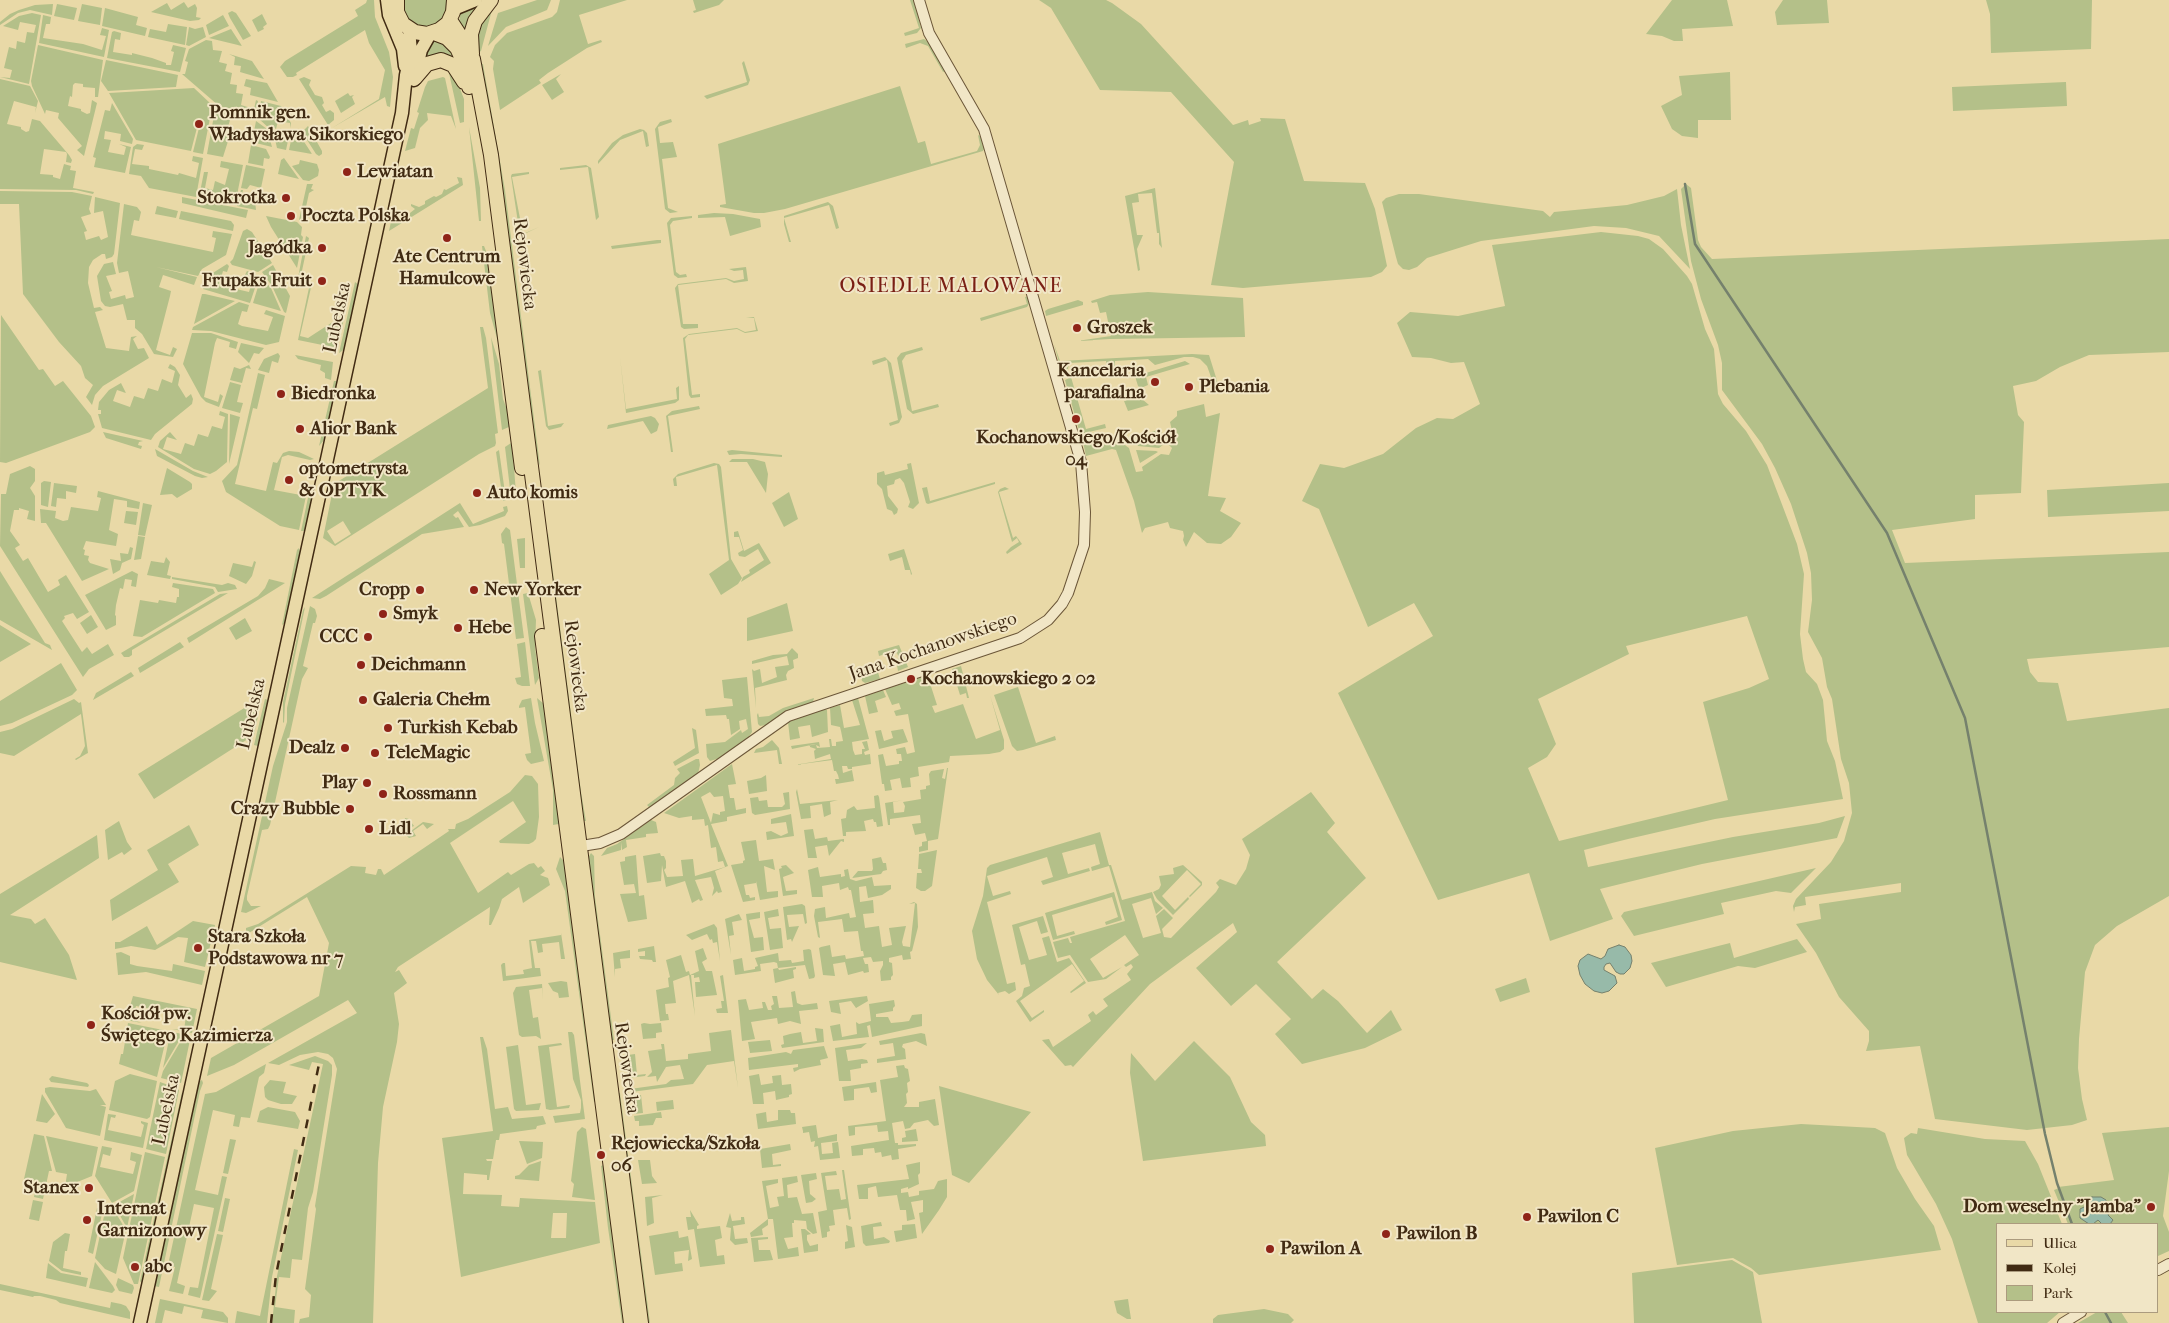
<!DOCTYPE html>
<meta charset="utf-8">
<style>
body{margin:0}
#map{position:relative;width:2169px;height:1323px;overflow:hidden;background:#e9d9a7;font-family:"IM FELL French Canon",serif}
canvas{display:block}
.legend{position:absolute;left:1996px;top:1223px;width:162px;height:90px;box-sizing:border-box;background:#f1e6c6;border:1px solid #ab9b7e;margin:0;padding:6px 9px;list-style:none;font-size:15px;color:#412b13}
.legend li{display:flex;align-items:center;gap:10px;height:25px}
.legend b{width:25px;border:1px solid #ab9b7e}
</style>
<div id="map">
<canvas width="2169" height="1323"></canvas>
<ul class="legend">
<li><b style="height:6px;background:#e9d9a7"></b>Ulica</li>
<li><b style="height:6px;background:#412b13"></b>Kolej</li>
<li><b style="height:14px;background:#b4c089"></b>Park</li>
</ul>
</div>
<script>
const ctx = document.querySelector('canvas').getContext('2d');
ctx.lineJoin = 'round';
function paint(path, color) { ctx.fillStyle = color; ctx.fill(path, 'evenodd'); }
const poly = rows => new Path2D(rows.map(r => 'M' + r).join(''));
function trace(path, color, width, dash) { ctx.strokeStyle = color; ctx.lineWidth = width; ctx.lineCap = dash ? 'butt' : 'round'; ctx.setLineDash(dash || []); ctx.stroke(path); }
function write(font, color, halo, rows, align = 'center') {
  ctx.font = font + ' "IM FELL French Canon",serif'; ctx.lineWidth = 4; ctx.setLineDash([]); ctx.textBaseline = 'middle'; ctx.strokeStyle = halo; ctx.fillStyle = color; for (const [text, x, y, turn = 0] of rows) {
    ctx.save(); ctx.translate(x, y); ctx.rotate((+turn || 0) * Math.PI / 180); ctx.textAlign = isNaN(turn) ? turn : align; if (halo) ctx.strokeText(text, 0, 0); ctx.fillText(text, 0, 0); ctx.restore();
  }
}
const green = poly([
 [367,0,374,0,375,17,389,52,393,77,390,107,387,106,385,97,332,128,379,99,385,70,369,43,365,30,296,73,297,75,293,77,287,77,280,67,285,61,358,16,355,10,366,3],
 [402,0,448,0,445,18,430,28,412,25,403,14],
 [488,0,468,36,459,27,460,14,464,8],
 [537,0,551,0,547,10,506,27,488,46,498,13],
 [560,0,627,0,579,15,588,44,601,40,602,42,587,48,548,73,539,80,541,83,500,110,493,69,494,61,490,57,495,45,507,33,552,17,557,12],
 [693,0,724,0,719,5,694,13,693,11,696,10],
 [910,0,914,0,921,28,917,33,905,36,904,33,919,28],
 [1039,0,1106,0,1112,3,1141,24,1233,125,1248,120,1249,125,1261,121,1260,118,1285,119,1304,181,1365,183,1375,209,1387,266,1382,272,1371,277,1243,288,1211,285,1234,162,1171,92,1100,90,1051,8],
 [1672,0,1727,0,1733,26,1682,29,1683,41,1674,41,1662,36,1646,34],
 [1783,0,1827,0,1829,23,1777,25,1775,12],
 [1986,0,2092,0,2091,49,1991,53,1990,14],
 [184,2,188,8,195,4,197,8,196,17,201,18,199,20,190,21,151,12,167,3,171,10],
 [53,4,52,15,30,10,18,13,0,25,0,22,10,14,19,10,35,5],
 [57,4,77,8,74,20,54,16],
 [82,4,102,8,100,25,78,21],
 [493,6,481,51,476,54,474,34],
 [105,8,138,17,136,25,147,28,145,36,102,26],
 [232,11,236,13,251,36,243,40,230,18,228,13],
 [32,13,41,15,29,84,0,77,10,78,12,70,4,68,9,47,16,49,17,41,25,43,27,32,34,33,36,25,20,22,18,30,3,26,19,16],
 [262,14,267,24,263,27,264,29,258,32,252,20],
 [43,15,51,17,50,24,46,24,43,38,83,44,102,50,106,36,100,35,102,28,109,30,104,57,39,43],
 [223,15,229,26,209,35,206,25],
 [168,24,187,27,185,45,148,37,150,29,166,32],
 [189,27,195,29,203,27,206,37,189,46,186,45],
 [231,29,242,46,209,38],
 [114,31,121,33,120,40,115,39,113,52,132,55,132,53,152,58,166,63,166,65,171,65,174,52,171,51,173,45,186,48,180,72,107,58,112,32],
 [924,39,930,43,946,71,943,72,928,46,920,43,906,48,905,44],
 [206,40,212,41,213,50,222,51,219,62,227,64,225,71,232,73,230,84,237,85,236,93,243,94,241,105,254,109,256,100,258,101,255,115,219,106,182,74,185,74,188,62,185,61,189,49],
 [438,40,442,40,459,58,420,64,432,42],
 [38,45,103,60,98,97,95,97,95,88,83,87,83,84,75,83,73,85,72,97,70,96,68,106,81,109,81,111,87,114,90,113,92,100,97,103,84,156,77,150,82,146,58,118,59,113,46,110,45,114,32,86,31,81],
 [229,54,252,61,264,79,240,72,241,66,234,65,235,57],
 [106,60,178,75,176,87,108,91,101,81],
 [744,61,750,80,748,85,707,99,704,96,747,82,742,63],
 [478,63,483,64,505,190,540,466,532,444],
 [453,71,464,99,464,122,460,123,449,73],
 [1730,72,1731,120,1698,120,1698,138,1682,136,1672,129,1661,106,1682,95,1679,76],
 [561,74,556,79,564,92,552,100,542,85],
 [304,77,311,80,309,85,315,95,322,97,324,103,322,105,326,112,330,110,334,113,334,120,328,125,299,79],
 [443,77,445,78,456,129,451,116,427,113,428,120,420,128,415,148,405,151,411,128,414,129,419,113,417,112,425,87,428,81],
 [0,79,30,86,38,101,35,113,36,107,14,101,7,124,21,127,21,129,26,132,29,131,32,119,40,121,69,155,72,160,71,163,66,162,67,154,66,152,44,149,40,174,53,175,53,177,60,179,64,164,71,166,70,170,76,171,73,188,94,192,93,194,76,190,0,189],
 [246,79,267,83,278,102,250,95,251,88,244,86],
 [2066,82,2067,106,1953,111,1952,87],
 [900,86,918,143,925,141,931,164,977,151,980,145,978,135,982,137,985,147,983,151,785,209,764,213,754,213,720,207,720,205,726,204,718,144],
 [194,88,211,104,211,113,203,154,193,152,200,124,199,120,191,151,136,140,109,93],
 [348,93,350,96,354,95,352,97,355,104,341,113,335,101],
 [261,101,281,106,291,123,290,128,290,123,278,121,276,129,272,126,271,130,258,118],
 [112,103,133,139,132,144,120,141,121,134,105,131,104,139,111,140,108,152,124,155,126,147,119,144,131,147,125,173,94,167,96,158,93,157,105,110,110,111],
 [215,110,232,113,226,134,230,135,223,157,207,154],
 [671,119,672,122,658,127,660,143,673,142,677,157,662,159,668,208,678,212,670,213,665,209,655,129,660,122],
 [256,121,267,129,272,147,252,142],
 [308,126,322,151,322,154,319,156,316,154,302,132],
 [469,127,480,188,481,221,479,221],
 [640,129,644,130,647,133,649,146,646,147,643,131,620,140,598,164,598,161,612,143,623,135],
 [276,132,289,136,286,150,277,148,274,135],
 [292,136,301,137,312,154,289,150],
 [137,144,144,145,142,150,135,149,132,164,149,166,149,169,178,175,179,173,196,178,199,163,192,161,193,156,203,158,196,197,149,188,141,176,129,174,133,147],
 [251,145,266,149,270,157,269,159,264,158,263,166,248,163],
 [284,158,299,179,278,174,281,160],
 [300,160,317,164,319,170,318,176,309,181,303,180,292,166,299,164],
 [221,161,243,165,235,205,199,197,204,172,208,172,205,188,213,190,215,181,225,185,229,169,220,167],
 [246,165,265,169,261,188,250,185,247,189,241,188],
 [586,165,591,168,599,217,596,220,588,167,560,170,560,168],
 [529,172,529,174,512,177,523,234,539,227,520,236,511,176,512,174],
 [457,177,462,178,463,185,389,231,393,212,402,211,410,213,415,209,411,206,411,204,419,207,425,204,425,201,434,196,436,197,442,194,444,189,446,190,459,183],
 [307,184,313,184,311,189,314,190,309,193,303,221,299,220],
 [1686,184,1691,188,1698,240,1701,247,1712,259,2169,239,2169,352,2089,355,2060,367,2036,381,2013,386,2018,415,2024,422,2021,493,1975,495,1975,519,1892,530,1905,563,2169,552,2169,647,2027,659,2030,672,2038,682,2058,683,2067,721,2169,708,2169,896,2117,926,2095,945,2085,972,2079,1039,2078,1068,2082,1099,2087,1120,2072,1125,2027,1130,1935,1119,1920,1046,1866,1051,1869,1041,1869,1031,1839,997,1816,953,1796,924,1821,919,1819,904,1901,892,1901,883,1805,897,1806,905,1795,907,1794,912,1793,906,1796,899,1831,862,1844,841,1852,813,1849,783,1841,759,1832,699,1827,687,1822,658,1808,632,1812,600,1811,573,1807,553,1791,504,1775,468,1762,444,1722,390,1722,363,1718,345,1701,299,1691,261,1681,189],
 [1155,188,1162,248,1159,244,1159,233,1157,233,1152,193,1138,194,1139,202,1132,203,1137,235,1143,235,1137,249,1140,270,1138,271,1125,196],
 [1677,189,1681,225,1690,269,1659,236,1626,228,1594,226,1481,241,1427,258,1417,267,1409,270,1403,269,1398,264,1396,257,1382,202,1386,198,1399,194,1419,194,1543,211,1550,217,1554,212,1627,205,1664,196],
 [241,190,243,190,242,195,246,196,246,200,255,201,256,210,237,206],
 [0,191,72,192,92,196,89,209,91,214,81,217,87,231,84,232,86,240,99,236,101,240,108,237,103,211,94,213,95,197,120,203,114,254,112,257,106,259,105,254,102,254,93,260,89,267,88,283,94,308,100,307,103,310,95,312,106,348,129,351,131,337,137,336,133,339,138,349,144,348,149,358,103,386,95,395,92,405,86,397,93,385,85,378,81,366,59,342,23,294,19,204,0,204],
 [182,197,248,210,246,218,182,203],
 [828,202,833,206,839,228,836,229,829,205,784,218,791,242,789,242,784,224,784,216],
 [124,204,137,207,141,212,139,221,134,220,131,235,213,252,216,238,212,237,213,231,232,234,226,255,202,269,198,276,156,267,197,277,194,285,163,275,159,287,171,291,170,296,156,350,170,355,173,347,177,349,173,357,154,354,142,334,135,328,135,320,127,320,123,304,110,307,105,306,101,301,97,276,104,264,113,262,116,274,106,276,112,291,109,292,111,299,125,295,126,299,134,297,128,271,119,273,117,263],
 [157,206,178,211,176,218,155,214],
 [181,211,231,221,234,225,233,231,179,219],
 [714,213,733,214,760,219,761,227,730,236,725,217,698,218,698,215],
 [266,216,297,222,302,227,301,235,303,237,297,268,271,227],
 [692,216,692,218,673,221,670,225,676,272,680,275,686,274,687,277,678,278,674,275,667,223,671,218],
 [247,229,252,232,272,263,258,272,232,265,230,262,233,259,243,231],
 [1601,232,1638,236,1649,239,1663,249,1687,276,1692,284,1705,329,1714,349,1718,394,1723,404,1746,431,1767,465,1797,544,1804,574,1800,634,1803,659,1806,672,1817,684,1823,700,1827,741,1835,761,1843,799,1715,819,1628,839,1584,850,1588,867,1733,837,1819,823,1845,816,1837,838,1702,864,1600,889,1613,919,1550,941,1529,873,1438,900,1338,693,1433,636,1414,603,1368,627,1319,509,1302,501,1320,464,1344,468,1383,454,1416,428,1437,418,1453,419,1480,404,1464,362,1451,363,1431,358,1412,357,1397,323,1410,312,1458,316,1505,306,1492,245],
 [1747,616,1769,679,1749,688,1703,702,1728,800,1559,841,1528,768,1547,757,1556,744,1538,699,1629,654,1626,646],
 [306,236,309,238,300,280,297,283],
 [657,240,661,240,661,243,612,249,611,246],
 [482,246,484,246,490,261,501,353,490,313],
 [227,264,229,266,227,272,223,271,219,285,249,292,253,278,245,275,247,271,259,276,250,303,203,289,208,276],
 [273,265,290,296,286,313,284,312,272,286,262,272],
 [746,267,748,281,734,283,726,279,678,285,683,324,698,324,698,328,684,329,681,327,675,288,678,284,726,278,734,281,744,279,743,270,734,271,729,269],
 [261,277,271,288,281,311,253,303],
 [355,282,359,285,345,349,339,353],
 [310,283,312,283,300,336,308,338,345,314,337,348,298,340],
 [1148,292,1243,298,1245,337,1110,339,1077,341,1111,336,1106,312,1100,313,1097,302,1092,303,1091,301,1110,295],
 [202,294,205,294,235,301,194,324],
 [1029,296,1030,302,1027,307,981,321,980,318,1027,304,1025,297],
 [1078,300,1083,302,1083,305,1046,316,1045,311,1048,309],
 [239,302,249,305,247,312,242,311,238,324,242,326,268,331,273,317,264,314,266,310,285,316,279,342,266,345,211,331,192,330,193,327],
 [1,315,39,370,43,369,55,386,63,381,91,416,95,427,90,432,6,463,0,462],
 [754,317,758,331,745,333,737,329,688,335,685,339,692,395,700,394,700,397,691,398,689,395,683,338,689,334,737,328,745,332,756,330,754,318,746,318],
 [480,327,483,327,486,338,498,433,495,434,496,443,495,446,479,454,335,546,323,538,334,484,488,388],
 [343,521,351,534,335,544,327,531],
 [192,333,211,333,238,342,236,349,229,347,230,342,217,338,215,343,204,397,218,402,220,394,223,396,219,407,206,402,201,397,183,364],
 [491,337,499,364,503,399,510,417,516,493,511,497,505,447,511,443,509,427,502,430],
 [241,343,264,348,259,354,254,353,249,363,238,352],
 [1054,344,1060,361,1192,354,1209,355,1219,387,1215,388,1207,366,1200,359,1193,357,1184,357,1155,365,1148,359,1115,361,1115,367,1107,367,1106,361,1069,363,1068,369,1061,370],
 [922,347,923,350,906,355,902,361,912,411,938,404,939,407,913,414,907,409,897,358,901,353],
 [278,353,280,356,278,363,272,361,269,373,258,370,264,359],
 [295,355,333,362,331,380,325,378,325,373,320,370,321,365,298,359],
 [620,357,626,409,677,399,676,388,679,386,679,400,675,403,626,413],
 [885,357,891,363,902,417,899,423,890,426,889,423,898,420,887,360,873,365,872,361],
 [1185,361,1190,364,1146,377,1148,385,1141,388,1138,386,1134,373,1146,373],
 [170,364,175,367,180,375,178,385,186,398,191,394,193,399,192,404,155,434,151,440,102,428,98,414,101,414,101,410,98,410,99,402,109,390,121,383,126,393,117,390,113,401,130,407,134,396,144,399,148,388,158,391,162,379,172,383,175,371,168,368],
 [249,365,251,369,246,368,242,383,230,380,234,367,240,369],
 [541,370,548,426,564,423,561,427,549,430,546,426,538,371],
 [258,373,265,375,257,409,253,408,235,484,266,491,273,462,277,463,283,453,289,451,299,452,314,459,310,460,288,455,282,457,274,490,306,496,299,530,280,526,226,492,222,481,237,465],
 [1071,377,1086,429,1105,424,1106,428,1080,434,1065,380],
 [334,381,338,381,325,439,319,446],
 [230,382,241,385,237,402,243,403,240,413,222,408],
 [1135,393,1149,405,1128,411,1124,401,1136,397],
 [1204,404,1206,417,1220,413,1208,496,1226,498,1220,511,1241,523,1231,537,1221,544,1207,543,1194,532,1186,547,1183,540,1184,536,1183,531,1170,528,1168,522,1145,528,1142,533,1134,501,1116,450,1112,449,1086,456,1083,442,1101,437,1103,444,1118,440,1129,448,1136,472,1143,471,1142,467,1161,454,1169,455,1172,448,1168,444,1164,444,1159,448,1138,446,1135,437,1161,429,1164,438,1173,435,1170,422,1177,416,1177,411],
 [699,406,700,409,668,416,673,452,671,452,666,416,672,411],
 [220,411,228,414,227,462,216,471,210,474,194,469,158,447,160,441,170,432,177,440,167,437,163,449,181,454,185,443,194,446,198,434,208,437,212,426,222,429,225,417,219,415],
 [230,414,240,417,229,464],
 [651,416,655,418,659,424,657,431,651,434,643,421,607,429,608,425],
 [103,432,143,441,139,442,138,445,142,446,141,449,106,438],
 [155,449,193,471,208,477,202,478,195,476,157,456],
 [499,450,506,500,503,501,496,452],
 [732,450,782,455,782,457,741,454,729,455,727,451],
 [1136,450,1156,451,1158,452,1140,463],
 [732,459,753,459,765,462,768,474,766,493,747,462,729,462],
 [714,463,719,464,721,467,731,559,742,578,738,584,721,595,709,574,729,560,717,465,676,477,677,486,674,486,673,479,678,474],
 [911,463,919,503,913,509,908,507,910,502,904,483,900,478,895,480,894,484,887,486,888,496,898,509,897,513,894,515,892,511,887,509,882,489,877,484,877,473,884,471,885,475,908,469,907,464],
 [30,466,35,469,35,481,30,488,35,496,35,521,27,519,29,511,19,508,19,510,14,510,10,531,20,545,15,548,16,550,23,561,28,558,48,592,60,585,58,580,66,575,89,612,77,619,73,613,64,616,65,618,62,621,82,652,87,647,92,654,108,644,114,655,89,669,83,677,0,546,1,494,6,494,10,474],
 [167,468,190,482,192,484,192,489,177,498,172,494,160,495],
 [44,481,51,482,48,507,41,505,41,483],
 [995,482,995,484,928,504,926,503,922,488,927,487,930,501],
 [54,483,77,486,76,493,66,491,66,499,57,498,56,507,51,506],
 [2169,483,2169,511,2048,517,2047,490],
 [1005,487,1009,489,999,492,1013,538,1016,536,1022,544,1007,554,1006,552,1011,547,1019,542,1017,538,1012,542,998,492,1000,489],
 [310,488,314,490,305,531,301,531],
 [98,491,140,502,139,509,127,507,127,501,114,499,109,530,118,534,116,546,86,541,83,549,85,550,84,555,89,556,88,560,90,563,109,569,82,581,46,523,41,523,40,509,56,511,55,518,63,521,68,520,71,507,98,511,101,498,97,497],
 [789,492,798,519,784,527,772,503],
 [143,503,152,505,145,536,138,535],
 [460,503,473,524,504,511,503,507,507,506,508,511,505,516,480,525,469,527,458,511,453,515,456,518,458,517,464,527,422,534,326,596,320,599,312,598],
 [126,511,138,512,136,525,124,523],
 [506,527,510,530,524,638,516,639,504,544,502,543,501,534],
 [738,531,744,551,759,543,771,563,741,582,743,577,750,573,749,570,764,560,758,549,745,557,739,556,738,553,743,550,739,537,734,537,734,532],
 [548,533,581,792,586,821,582,821,545,546],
 [138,536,145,537,141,559,134,560],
 [525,538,525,568,520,568,517,539],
 [130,547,133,548,131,559,122,563,120,570,113,574,110,559,121,561,120,553,128,554],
 [299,548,300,552,286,622,282,625,297,550],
 [904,549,912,574,911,575,910,570,905,570,902,557,890,561,888,554],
 [166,557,170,562,167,575,171,576,170,579,147,575,151,561,164,563],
 [254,561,256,562,252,576,246,584,229,576,233,563,252,567],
 [0,571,45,643,50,645,52,650,0,620],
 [132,571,138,574,136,587,131,586,132,580,125,579,123,589,120,588,116,605,115,615,116,616,116,625,106,630,85,595],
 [172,577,222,585,228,583,235,585,237,589,218,592,215,587,172,579],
 [269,579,285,583,189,643,187,638,258,596,265,588],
 [173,583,213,589,215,593,142,637,133,636,140,600,158,603,159,600,176,603,177,597,179,597,179,589,172,587],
 [228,593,132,650,132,655,129,657,124,657,121,653,220,594],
 [528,593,536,620,535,647,539,678,535,685,523,594],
 [787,603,793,631,747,641,747,618],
 [310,606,315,609,317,616,315,623,313,623,303,666,308,668,302,679,270,825,268,829,262,830,247,896,247,900,251,906,261,906,246,913,241,912,273,766,287,722,287,708],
 [305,607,285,704,284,723,283,722,283,702,303,610],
 [91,615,98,627,87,634,80,623],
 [245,618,252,631,236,640,229,628],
 [0,625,31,644,0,662],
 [180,642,184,647,140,673,138,668],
 [525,642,530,686,522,686,517,684,515,678,521,677,517,644],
 [899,645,908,667,898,671,896,660,899,658,897,653,893,654,892,652,879,656,878,651],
 [792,648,798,654,798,658,793,660,794,668,788,671,786,675,787,680,755,688,756,708,752,669,754,671,760,669,762,683,777,677,775,667,789,665,787,656,752,664,752,661,773,655,787,654],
 [61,663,77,690,72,695,12,723,0,726,0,701],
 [869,664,871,671,877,669,880,679,865,683,862,681,859,667],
 [961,666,969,698,967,698,966,693,960,695,952,669],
 [131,672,134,676,93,700,96,693],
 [747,677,752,732,748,738,720,758,710,761,707,757,706,744,725,742,741,730,742,733,748,729,746,719,739,721,740,729,731,735,729,719,727,719,726,715,706,716,705,709,733,706,732,699,724,698,722,680],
 [923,677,928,677,937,705,932,706,935,713,963,704,976,739,1000,730,990,695,1004,740,1004,749,1000,752,989,754,950,756,949,762,918,767,919,776,910,778,911,787,902,788,900,778,890,780,892,790,885,791,884,784,882,784,878,755,883,754,886,766,899,764,899,761,902,761,901,754,897,754,896,749,905,747,907,754,915,752,908,714,896,716,894,711,901,709,899,703,892,705,885,689],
 [1018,687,1036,743,1055,736,1056,740,1023,750,1017,751,1012,746,994,695],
 [883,690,886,697,875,701,878,712,869,714,865,696],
 [262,697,254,735,154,799,138,774],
 [531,698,535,723,544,761,531,764,527,760,525,754,531,753,525,707,519,708,519,706,522,700],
 [537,698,544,704,546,709,559,824,553,825,553,790],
 [814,698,813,702,792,709,766,725,760,726,758,724,757,715,758,713,759,717,769,716,783,708],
 [858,698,869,739,852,742,853,750,855,755,862,754,862,749,865,749,862,742,867,741,869,750,864,752,865,755,870,754,871,764,852,767,852,769,848,769,847,766,842,766,843,773,852,770,854,781,836,784,835,779,839,779,838,775,836,771,834,771,832,760,794,765,831,759,830,754,815,759,814,751,816,749,810,747,810,745,816,744,792,749,791,746,819,742,820,747,816,745,817,748,830,747,829,739,831,739,832,746,836,746,836,742,843,741,841,731,840,727,831,725,830,708,840,705,844,728,860,725,852,700],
 [74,699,79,703,81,702,88,753,86,754,76,760,75,759,80,756,85,746,81,714,14,756,0,753,0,732,12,729],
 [265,699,268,700,258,746,254,745],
 [825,709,827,710,828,732,812,737,810,725,798,727,800,738,790,740,788,722],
 [692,728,696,730,699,753,675,766,673,762,695,748],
 [903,729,908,742,879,749,875,731,881,730,884,741,893,738,891,731],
 [772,740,779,748,782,764,779,764,777,750,754,753,756,749,763,747],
 [696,759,699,759,700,765,698,774,650,808,647,805,674,785,675,778,680,773,677,769],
 [732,764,736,784,728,785,730,798,734,798,736,810,746,808,746,813,727,817,727,821,711,824,728,866,715,871,722,892,718,893,717,891,712,896,714,888,711,877,695,880,703,900,700,901,699,899,692,903,685,881,666,887,662,865,661,881,647,883,643,856,660,853,661,856,664,856,666,861,666,868,664,870,667,877,683,876,681,860,693,859,695,876,725,867,723,861,718,862,716,847,711,848,708,825,705,826,704,819,692,820,692,816,679,818,664,813],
 [710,792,714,797,723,796,725,811,720,812,720,815,713,813,711,823,701,797],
 [947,768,948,768,938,839,928,841,928,850,919,852,919,847,922,846,922,842,927,841,925,833,915,835,912,824,921,823,920,815,890,819,890,825,888,825,885,803,904,800,893,802,894,813,904,812,905,806,903,802,921,799,920,790,926,789,926,786,930,785,929,774,931,771,944,769,942,778,945,779],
 [525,775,532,776,538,784,539,817,536,839,533,842,529,844,500,843,499,841,526,822,513,801,450,843,478,893,508,872,511,875,529,864,534,863,538,868,541,866,545,871,540,875,548,878,550,885,523,903,519,887,502,899,499,908,491,925,489,925,490,907,398,967,395,972,399,970,407,983,394,993,399,1024,397,1042,383,1107,378,1163,373,1323,299,1323,300,1319,309,1317,311,1295,305,1289,316,1209,315,1206,337,1069,333,1058,328,1054,318,1052,300,1055,279,1065,268,1063,357,1013,348,1000,234,1065,207,1076,211,1058,319,996,329,943,307,897,236,941,237,932,246,931,246,928,258,924,351,866,366,867,365,873,376,875,378,869,381,869,384,875,449,831,448,829,455,829,456,824,468,819,510,792],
 [766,775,767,791,749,794,747,781,761,778],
 [797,789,800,804,838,800,830,802,831,814,824,817,822,804,810,806,811,818,801,819,796,792],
 [789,792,790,809,755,815,752,813,750,798,758,797,759,801,767,800,768,807,782,807,785,804,783,793],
 [1311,792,1335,823,1327,832,1366,878,1277,962,1312,999,1323,989,1338,1001,1367,1033,1391,1010,1402,1030,1365,1048,1302,1064,1275,1034,1291,1019,1256,984,1231,1006,1196,968,1237,932,1233,923,1150,984,1073,1067,1071,1065,1065,1066,1042,1040,1049,1039,1053,1047,1091,1021,1088,1015,1093,1011,1096,1015,1108,1006,1103,999,1131,980,1127,974,1133,967,1131,964,1126,967,1124,965,1139,955,1125,935,1090,959,1103,978,1122,967,1106,979,1088,982,1070,955,1058,958,1053,942,1068,938,1070,943,1072,943,1070,937,1125,921,1109,866,1092,871,1091,867,1100,864,1095,844,1062,853,1068,874,1089,868,1090,871,1043,885,1041,881,1053,877,1047,857,987,876,993,896,1010,891,1011,894,987,902,1007,984,1015,982,1016,990,1009,994,1005,991,998,993,999,995,987,980,977,959,972,931,983,896,987,868,990,865,1100,832,1109,865,1111,865,1122,900,1152,892,1155,901,1163,908,1156,914,1151,898,1132,904,1143,938,1161,933,1156,916,1164,909,1173,918,1162,929,1164,937,1171,938,1216,892,1219,887,1216,883,1220,879,1236,885,1246,869,1250,855,1242,839],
 [874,796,878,795,879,797,883,826,877,827,876,822,874,822,873,819,864,821,866,831,846,832,846,836,843,836,841,819,846,818,847,810,854,806,857,810,875,808],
 [791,814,794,836,767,840,766,832,771,831,781,836,788,833,786,822,771,824,771,819],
 [405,818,409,819,414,826,405,830,407,834,423,822,434,824,427,829,423,824,413,831,416,836,409,838,403,832,403,827,409,828,410,822,404,821],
 [651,820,656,822,658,833,646,834,646,837,626,840,627,847,622,850,621,842,621,850,601,856,607,848,617,844],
 [119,821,127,842,132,849,124,855,122,852,108,860,105,830],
 [189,825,199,845,168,864,179,882,112,921,110,900,158,870,147,850],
 [813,829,815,839,827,837,828,841,844,839,844,842,841,841,829,856,827,845,815,847,817,858,808,858,804,830],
 [97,835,99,858,10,915,31,919,35,924,45,918,69,955,77,980,0,962,0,894],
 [756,840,759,861,773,859,775,870,764,866,767,892,778,891,778,897,760,900,756,881,756,883,744,885,746,895,749,895,750,898,755,897,755,900,743,902,731,865,743,863,743,861,745,860,741,842],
 [937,850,932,886,925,891,921,891,916,888,917,873,922,873,921,869,918,869,919,854],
 [591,853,594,856,595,897,614,1040,612,1040,607,1023,588,858],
 [636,855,639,896,644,895,647,919,628,922,620,894,636,893,634,884,624,885,620,862,625,861,625,857],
 [560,857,564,861,597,1101,594,1102,565,891,556,869],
 [881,857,883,863,886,863,887,870,883,871,881,874,852,878,858,871,872,871,873,869,872,859],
 [786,865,794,873,783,877,786,891,797,890,797,894,783,896,779,869,782,868,781,866],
 [1183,865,1202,882,1202,885,1190,897,1189,896,1201,884,1187,870,1162,896,1175,910,1188,897,1189,899,1173,915,1157,899,1153,892,1159,889,1161,885,1159,876,1174,874,1173,868],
 [818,867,820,877,841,874,841,877,845,876,844,870,848,869,850,879,856,881,872,877,874,886,891,885,891,889,882,895,868,898,866,886,859,887,860,902,873,900,874,913,863,914,865,928,879,926,882,947,892,945,889,928,906,926,902,942,903,946,910,947,915,903,909,904,914,902,917,904,918,927,912,951,910,952,911,959,903,960,902,955,889,958,889,962,892,963,893,975,891,977,891,980,881,981,880,971,883,965,883,961,873,962,871,957,863,958,865,964,868,964,869,972,864,973,863,971,848,975,845,962,833,964,835,976,823,975,819,948,821,947,830,945,832,957,845,955,846,959,864,956,863,951,861,951,858,931,844,932,842,919,818,922,820,938,818,937,814,916,815,909,825,907,826,918,849,913,850,918,856,917,851,890,849,890,848,887,840,890,839,883,822,886,823,897,812,897,808,870],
 [1816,868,1791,893,1776,891,1721,903,1724,914,1634,936,1621,916,1624,912],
 [1114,892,1122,920,1106,925,1105,922,1118,917,1112,897,1052,915,1057,936,1074,931,1075,934,1053,940,1045,913],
 [802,904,805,906,807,923,805,924,803,914,787,915,789,927,799,926,792,942,791,939,787,940,783,907],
 [778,909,779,916,768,918,770,929,781,928,783,948,770,950,764,912],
 [760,912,760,918,749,920,754,938,763,937,764,950,751,952,746,914],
 [739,914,742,920,732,922,734,935,729,936,731,955,725,919],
 [1043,916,1048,932,1041,934,1037,921,1019,927,1029,960,1047,955,1042,938,1049,936,1057,962,1069,958,1086,983,1071,993,1070,992,1084,981,1072,964,1020,1001,1032,1018,1044,1010,1044,1012,1030,1022,1016,1001,1022,996,1024,988,1030,986,1025,964,1021,965,1012,925],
 [193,921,215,925,205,967,184,962,188,938,178,937,155,950,131,946,115,949,115,942,120,942,147,926,157,945],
 [714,924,717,928,720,961,717,942,713,943,712,939,710,940,707,934,692,940,686,935],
 [561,933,565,959,561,959,559,942,542,944,543,952,538,953,536,941,531,941,535,968,540,968,541,976,503,981,501,965,503,963,505,963,506,976,524,974,523,970,532,968,529,940,561,935],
 [1797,939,1807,952,1755,968,1738,966,1666,987,1651,963,1730,943,1734,958],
 [654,946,656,962,653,962,652,960,640,959,639,956,645,956,645,951,638,952,638,949],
 [703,948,707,959,702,962,706,971,712,971,717,995,696,997,695,982,700,982,699,977,694,978,694,975,691,975,695,1016,689,975,673,981,676,1003,665,1004,666,1014,668,1014,669,1020,660,1021,656,990,669,987,668,978,670,977,666,960,681,955,686,972,689,971,690,975,699,971,695,951],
 [809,949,811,950,815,976,814,978,809,979,805,965,778,968,779,970,796,967,796,969,793,970,794,978,775,983,773,969,778,968,777,963,774,962,760,964,761,971,735,975,733,960,742,958,744,971,755,969,755,967,758,966,755,958,778,953,779,961,791,960,792,963,804,961,803,950],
 [630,950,630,958,620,959,621,968,615,969,615,977,613,953],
 [121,952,130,956,130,964,137,966,172,971,173,964,205,971,202,985,146,972,118,975,116,953],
 [723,975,728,1013,717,1013,716,1009,722,1008,721,1001,724,1001,720,976],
 [1526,978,1530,992,1500,1002,1495,989],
 [561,981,567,982,569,997,559,998,558,993,553,991,548,983],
 [542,984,543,1000,542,988,529,990,533,1018,538,1017,541,1039,536,1036,522,1037,519,1035,513,993,516,987],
 [795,991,797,1003,802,1005,817,1003,818,1009,799,1011,801,1024,790,1021,778,1024,777,1018,751,1022,755,1039,742,1041,738,1000,746,999,749,1010,763,1008,762,1002,765,1002,768,1010,772,1010,771,1006,774,1004,772,996,777,996,779,1008,793,1007,791,992],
 [133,996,197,1009,192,1033,172,1029,184,1030,186,1016,136,1006,133,1020,142,1023,126,1020],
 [867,996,868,1001,856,1008,851,1001,839,1003,841,1014,831,1012,829,1001],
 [894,1000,895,1006,893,1008,893,1011,876,1014,876,1017,888,1017,891,1023,902,1022,909,1021,912,1015,922,1014,922,1026,872,1037,870,1025,867,1026,869,1037,833,1041,830,1026,840,1024,842,1037,857,1034,856,1022,859,1024,871,1021,869,1004],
 [128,1023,168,1031,157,1077,119,1064,121,1054,123,1054],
 [644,1023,650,1024,661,1023,662,1032,656,1033,656,1038,643,1039,641,1024],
 [815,1028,823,1029,824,1042,782,1048,781,1045,784,1044,783,1036,790,1034,801,1032,803,1043,817,1041],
 [731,1030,738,1088,734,1061,707,1065,693,1084,631,1092,630,1089,666,1084,671,1080,684,1079,680,1065,666,1067,657,1082,656,1076,647,1077,652,1072,648,1051,662,1049,661,1044,664,1044,666,1061,688,1059,688,1054,711,1051,709,1033],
 [171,1032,183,1034,163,1068,170,1035],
 [568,1032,572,1032,574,1035,585,1119,555,1123,553,1116,580,1113,581,1108,581,1100,573,1079],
 [921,1033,925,1034,927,1046,916,1041,903,1044,902,1047,905,1049,906,1059,877,1063,877,1059,895,1056,893,1043,880,1045,879,1041],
 [185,1034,191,1035,181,1083,161,1078,163,1071],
 [480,1037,483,1037,487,1049,495,1109,508,1107,512,1119,543,1116,546,1124,537,1126,536,1129,500,1134,499,1140,496,1140,493,1159,486,1159,487,1161,492,1161,489,1180,487,1180,487,1175,464,1173,463,1194,502,1195,501,1206,519,1207,520,1198,595,1202,600,1243,461,1277,442,1138,493,1131],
 [553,1213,567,1213,566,1238,551,1238],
 [770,1040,772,1051,750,1053,748,1042],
 [1194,1041,1230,1077,1251,1122,1265,1135,1266,1146,1143,1161,1130,1073,1131,1053,1155,1081],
 [561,1043,562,1045,549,1047,557,1107,570,1105,569,1108,550,1110,546,1109,538,1046],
 [867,1043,861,1048,846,1050,848,1061,862,1059,867,1060,868,1063,861,1064,861,1068,850,1070,851,1081,839,1081,835,1048],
 [518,1045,526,1105,541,1103,539,1110,516,1111,514,1109,506,1047],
 [824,1046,828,1058,820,1060,821,1065,800,1069,794,1072,793,1068,798,1067,798,1064,749,1070,748,1058,786,1052,791,1054,793,1050],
 [635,1054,637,1075,646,1074,645,1076,629,1078,628,1055],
 [315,1056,328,1061,332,1065,332,1075,313,1192,308,1208,302,1260,292,1259,290,1278,279,1277,275,1307,295,1310,294,1323,272,1323,277,1276,323,1064,312,1062,309,1070,289,1065],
 [266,1064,264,1073,259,1077,250,1118,241,1117,239,1127,233,1126,235,1115,213,1110,195,1190,218,1195,222,1176,227,1177,200,1298,188,1295,190,1287,198,1288,214,1208,194,1204,177,1283,185,1286,183,1294,169,1291,175,1267,168,1265,205,1094,216,1092],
 [904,1065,905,1068,908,1069,910,1081,907,1083,908,1092,906,1094,907,1103,904,1107,919,1107,919,1102,935,1099,939,1125,934,1126,928,1120,914,1123,910,1128,905,1129,903,1121,892,1123,895,1143,898,1143,898,1145,916,1144,916,1146,898,1149,899,1159,892,1160,891,1155,882,1157,881,1152,875,1153,874,1148,863,1149,863,1155,852,1156,851,1146,889,1140,888,1131,878,1132,877,1125,855,1127,855,1135,849,1136,848,1126,886,1121,880,1080,898,1077,896,1066],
 [130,1074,157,1081,150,1117,147,1119,109,1110,115,1081],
 [759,1074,761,1085,773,1083,772,1076,781,1075,782,1085,791,1084,792,1094,789,1095,789,1097,776,1100,775,1091,763,1093,764,1104,753,1104,749,1076],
 [52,1076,87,1083,89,1085,88,1087,51,1082,49,1079],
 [202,1080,203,1083,200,1091,159,1287,154,1286,197,1083],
 [270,1080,286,1082,283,1093,297,1096,292,1104,281,1104,268,1100,265,1097,264,1087],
 [160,1082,174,1087,179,1090,166,1154,146,1149],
 [876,1082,877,1092,871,1093,869,1087,854,1089,854,1100,844,1101,842,1087],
 [939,1086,1031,1112,969,1183,952,1175],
 [50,1087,90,1091,96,1089,106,1105,100,1105,106,1107,100,1136,66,1128,45,1092,45,1088],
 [182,1092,183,1094,142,1284,140,1281],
 [618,1093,620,1093,650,1323,645,1323],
 [42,1094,55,1114,47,1123,36,1121],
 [641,1095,643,1113,634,1114,632,1098],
 [673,1100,674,1109,657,1111,656,1102],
 [268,1107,295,1112,300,1121,298,1129,257,1122,260,1111],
 [778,1110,790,1110,791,1113,795,1113,796,1124,758,1129,756,1114,766,1112,767,1122,778,1120],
 [661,1112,662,1118,656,1118,653,1125,639,1126,639,1121,635,1121,634,1116],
 [108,1114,116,1115,115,1118,111,1117,108,1130,141,1137,144,1125,141,1123,141,1121,148,1123,143,1148,104,1140],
 [1801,1124,1875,1128,1885,1133,1897,1168,1915,1199,1934,1226,1941,1250,1759,1275,1751,1268,1733,1258,1677,1265,1655,1148,1733,1131],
 [816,1125,818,1138,837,1134,837,1141,821,1143,822,1154,833,1153,832,1143,838,1142,840,1158,820,1160,818,1146,814,1147,815,1141,811,1142,809,1132,803,1133,803,1131,802,1127],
 [582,1127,586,1129,595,1200,572,1197,574,1184,571,1181,577,1132],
 [2169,1127,2169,1171,2163,1216,2169,1232,2169,1251,2158,1256,2158,1224,2068,1224,2054,1190,2059,1188,2058,1187,2114,1180,2102,1133],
 [1918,1128,1985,1139,2025,1141,2038,1164,2062,1224,1998,1224,1998,1312,2060,1312,2047,1323,1978,1323,1952,1239,1936,1204,1907,1155,1904,1138,1911,1133,1917,1134],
 [916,1129,918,1141,902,1142,902,1138,906,1137,905,1131],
 [34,1134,44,1136,52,1171,49,1171,43,1199,34,1197,37,1181,24,1179],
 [46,1136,98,1147,92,1176,65,1187,67,1174,56,1172],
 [230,1139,236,1140,228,1174,223,1173],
 [519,1141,543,1142,542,1158,527,1164],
 [790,1144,791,1150,772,1154,773,1165,781,1164,781,1166,762,1168,760,1149],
 [102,1146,112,1148,110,1156,103,1154,100,1167,133,1174,136,1162,130,1160,131,1152,142,1155,134,1191,112,1203,95,1176],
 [294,1149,298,1150,272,1277,267,1323,235,1323,237,1311,260,1316],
 [145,1152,165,1157,138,1284,134,1284,123,1258],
 [638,1160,650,1160,652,1176,657,1183,642,1184],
 [541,1161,539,1181,515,1179,515,1176,519,1175,529,1165],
 [920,1162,920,1173,918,1175,919,1184,908,1189,908,1187,901,1189,901,1193,908,1192,909,1197,919,1195,919,1191,934,1189,938,1181,947,1179,947,1197,939,1210,922,1234,919,1213,923,1212,923,1200,911,1202,915,1219,907,1221,906,1210,900,1210,897,1195,878,1197,876,1186,868,1188,868,1199,859,1199,857,1185,909,1179,906,1165],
 [603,1165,609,1184,626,1323,622,1323,608,1228,601,1166],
 [842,1170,844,1170,851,1219,849,1220,847,1208,833,1210,835,1225,829,1226,830,1231,827,1232,827,1237,822,1238,818,1212,827,1210,821,1173,836,1171,837,1175,825,1176,827,1190,839,1189,841,1200,846,1199],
 [816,1173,817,1179,809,1181,810,1194,816,1199,812,1202,806,1203,801,1175],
 [797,1176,798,1182,787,1185,788,1198,797,1197,802,1214,813,1213,817,1233,813,1234,807,1229,806,1221,794,1220,794,1223,792,1223,793,1237,784,1238,788,1249,798,1247,799,1256,778,1259,773,1219,768,1219,768,1225,762,1229,763,1235,751,1237,750,1233,768,1219,762,1181,778,1179,778,1183,766,1186,770,1208,779,1206,777,1197,784,1196,782,1178],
 [134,1194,127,1228,114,1205],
 [663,1195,652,1198,654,1223,647,1226,645,1197],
 [225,1198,230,1199,223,1232,218,1231],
 [33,1200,43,1202,39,1221,29,1219],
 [111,1205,126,1230,116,1274,105,1269,95,1258,106,1207],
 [97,1208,103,1209,93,1254,88,1252],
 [690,1210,699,1225,697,1226,697,1229,720,1226,722,1238,715,1240,717,1256,724,1255,725,1264,700,1267,694,1229,688,1230,686,1217,691,1217],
 [730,1213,732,1221,741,1220,741,1217,744,1217,745,1224,733,1226,735,1239,747,1238,748,1243,735,1245,730,1240,731,1228,726,1227],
 [881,1222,882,1226,873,1227,874,1239,884,1237,890,1241,889,1243,866,1246,863,1243,861,1226],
 [915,1224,917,1238,896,1242,894,1231,902,1230,902,1225],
 [846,1225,852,1227,855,1247,845,1249,845,1242,848,1241],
 [801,1229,805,1229,811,1234,807,1235,807,1240,810,1246,818,1244,818,1251,804,1253],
 [678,1231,679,1238,688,1236,692,1259,688,1261,689,1250,674,1252,675,1264,682,1263,683,1271,655,1275,649,1236],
 [65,1233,70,1234,67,1251,65,1251,63,1268,81,1272,81,1275,62,1271,49,1261,53,1242],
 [217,1234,223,1235,211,1289,217,1291,209,1301,202,1300],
 [768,1237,768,1239,758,1240,759,1250,770,1250,773,1260,754,1262,751,1238],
 [1732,1260,1753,1272,1762,1323,1634,1323,1632,1273],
 [95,1262,113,1286,115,1290,112,1293,89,1288],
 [48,1263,61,1273,88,1278,86,1287,46,1278],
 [118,1278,133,1285,134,1288,132,1294,119,1291,116,1285],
 [0,1284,110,1308,111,1302,121,1304,126,1306,130,1312,130,1319,60,1303,56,1300,40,1296,34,1296,33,1297,0,1290],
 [160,1299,223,1312,228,1318,228,1323,201,1318,203,1310,184,1306,182,1314,165,1310,162,1323,155,1323],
 [1128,1299,1131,1319,1127,1319,1117,1313,1114,1301],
 [1264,1309,1288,1314,1294,1320,1291,1323,1213,1323,1213,1319,1218,1315],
 [2097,1312,2121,1312,2128,1323,2078,1323]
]);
const water = poly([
 [1619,945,1625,947,1631,955,1632,961,1630,968,1624,974,1620,974,1616,972,1610,963,1606,964,1604,967,1604,970,1615,976,1617,983,1609,991,1602,993,1594,991,1585,984,1580,975,1578,966,1580,960,1588,954,1601,959,1605,956,1608,949,1619,945],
 [2092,1197,2101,1197,2106,1200,2110,1210,2108,1215,2113,1220,2110,1224,2102,1224,2098,1220,2093,1224,2089,1224,2080,1218,2080,1209,2086,1206,2089,1199,2092,1197]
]);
const stream = poly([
 [1685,184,1695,244,1887,533,1965,718,2045,1134,2057,1183,2072,1224],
 [2105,1312,2111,1323]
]);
const minor = poly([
 [575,847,600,843,621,834,788,716,1020,638,1048,620,1062,604,1068,593,1084,545,1085,512,1081,462,984,129,929,33,919,0],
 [2158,1270,2169,1264],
 [2063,1323,2081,1312]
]);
const major = poly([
 [387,0,389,15,403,49,405,66],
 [454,9,476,0],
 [414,80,421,50,430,34],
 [140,1323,402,113,406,75,411,52,409,29]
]);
const highway = poly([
 [397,0,397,12,403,24,415,32,427,34,439,30,448,23,453,12,454,0],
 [450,20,463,40,473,59,491,155,641,1323],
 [434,33,447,38,457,48,463,61,469,87],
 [472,54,471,34,475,21,491,0],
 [415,78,427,64,441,60,453,65,464,82],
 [495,261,522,468],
 [542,636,631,1323]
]);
const rail = poly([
 [271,1323,276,1275,319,1064]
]);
const markers = [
 [199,124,5,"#8f2418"],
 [347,172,5,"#8f2418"],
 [286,198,5,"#8f2418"],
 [291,216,5,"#8f2418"],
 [447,238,5,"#8f2418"],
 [322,248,5,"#8f2418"],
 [322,281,5,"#8f2418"],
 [1077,328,5,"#8f2418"],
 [1155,382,5,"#8f2418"],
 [1189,387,5,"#8f2418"],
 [281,394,5,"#8f2418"],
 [1076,419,5,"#8f2418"],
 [300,429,5,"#8f2418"],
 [289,480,5,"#8f2418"],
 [477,493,5,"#8f2418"],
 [420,590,5,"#8f2418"],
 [474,590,5,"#8f2418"],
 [383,614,5,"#8f2418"],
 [458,628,5,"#8f2418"],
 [368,637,5,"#8f2418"],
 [361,665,5,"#8f2418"],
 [911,679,5,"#8f2418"],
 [363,700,5,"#8f2418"],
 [388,728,5,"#8f2418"],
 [345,748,5,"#8f2418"],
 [375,753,5,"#8f2418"],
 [367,783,5,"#8f2418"],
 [383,794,5,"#8f2418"],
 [350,809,5,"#8f2418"],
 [369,829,5,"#8f2418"],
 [198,948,5,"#8f2418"],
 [91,1025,5,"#8f2418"],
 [601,1155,5,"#8f2418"],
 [89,1188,5,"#8f2418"],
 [2151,1207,5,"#8f2418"],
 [1527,1217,5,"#8f2418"],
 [87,1220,5,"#8f2418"],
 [1386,1234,5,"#8f2418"],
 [1270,1249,5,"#8f2418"],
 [135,1267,5,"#8f2418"]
];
const poiNames = [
 ["Pomnik gen.",209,113],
 ["Władysława Sikorskiego",209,135],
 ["Lewiatan",357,172],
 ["Stokrotka",276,198,"right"],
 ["Poczta Polska",301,216],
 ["Jagódka",312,248,"right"],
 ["Ate Centrum",447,257,"center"],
 ["Hamulcowe",447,279,"center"],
 ["Frupaks Fruit",312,281,"right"],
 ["Groszek",1087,328],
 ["Kancelaria",1145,371,"right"],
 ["parafialna",1145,393,"right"],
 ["Plebania",1199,387],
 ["Biedronka",291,394],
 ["Alior Bank",310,429],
 ["Kochanowskiego/Kościół",1076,438,"center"],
 ["04",1076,460,"center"],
 ["optometrysta",299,469],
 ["& OPTYK",299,491],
 ["Auto komis",487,493],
 ["Cropp",410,590,"right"],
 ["New Yorker",484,590],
 ["Smyk",393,614],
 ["Hebe",468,628],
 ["CCC",358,637,"right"],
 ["Deichmann",371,665],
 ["Kochanowskiego 2 02",921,679],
 ["Galeria Chełm",373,700],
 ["Turkish Kebab",398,728],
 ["Dealz",335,748,"right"],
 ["TeleMagic",385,753],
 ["Play",357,783,"right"],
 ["Rossmann",393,794],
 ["Crazy Bubble",340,809,"right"],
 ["Lidl",379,829],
 ["Stara Szkoła",208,937],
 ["Podstawowa nr 7",208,959],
 ["Kościół pw.",101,1014],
 ["Świętego Kazimierza",101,1036],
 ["Rejowiecka/Szkoła",611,1144],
 ["06",611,1166],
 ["Stanex",79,1188,"right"],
 ["Dom weselny \"Jamba\"",2141,1207,"right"],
 ["Internat",97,1209],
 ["Garnizonowy",97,1231],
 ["Pawilon C",1537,1217],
 ["Pawilon B",1396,1234],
 ["Pawilon A",1280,1249],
 ["abc",145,1267]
];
const streetNames = [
 ["Rejowiecka",524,264,83],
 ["Lubelska",338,318,-78],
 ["Jana Kochanowskiego",933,647,-19],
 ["Rejowiecka",575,666,83],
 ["Lubelska",252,714,-77],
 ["Rejowiecka",626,1068,82],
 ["Lubelska",167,1110,-78]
];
const neighbourhoodNames = [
 ["OSIEDLE MALOWANE",951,287]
];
paint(green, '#b4c089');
paint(water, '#97baa9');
trace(water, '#75816d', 1);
trace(stream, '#75816d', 2.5);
trace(minor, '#6b5638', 12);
trace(major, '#412b13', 15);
trace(highway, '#412b13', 16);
trace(minor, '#f1e6c6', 10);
trace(major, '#e9d9a7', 12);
trace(highway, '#e9d9a7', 14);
trace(rail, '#412b13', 2.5, [9, 9]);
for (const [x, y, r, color] of markers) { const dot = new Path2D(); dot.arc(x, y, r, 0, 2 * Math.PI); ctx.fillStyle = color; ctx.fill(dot); trace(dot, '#f1e6c6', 2); }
write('bold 19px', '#412b13', '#f1e6c6', poiNames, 'left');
write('19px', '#412b13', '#f1e6c6', streetNames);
ctx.letterSpacing = '1px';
write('20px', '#7a1f14', '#f1e6c6', neighbourhoodNames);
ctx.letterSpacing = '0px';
</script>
